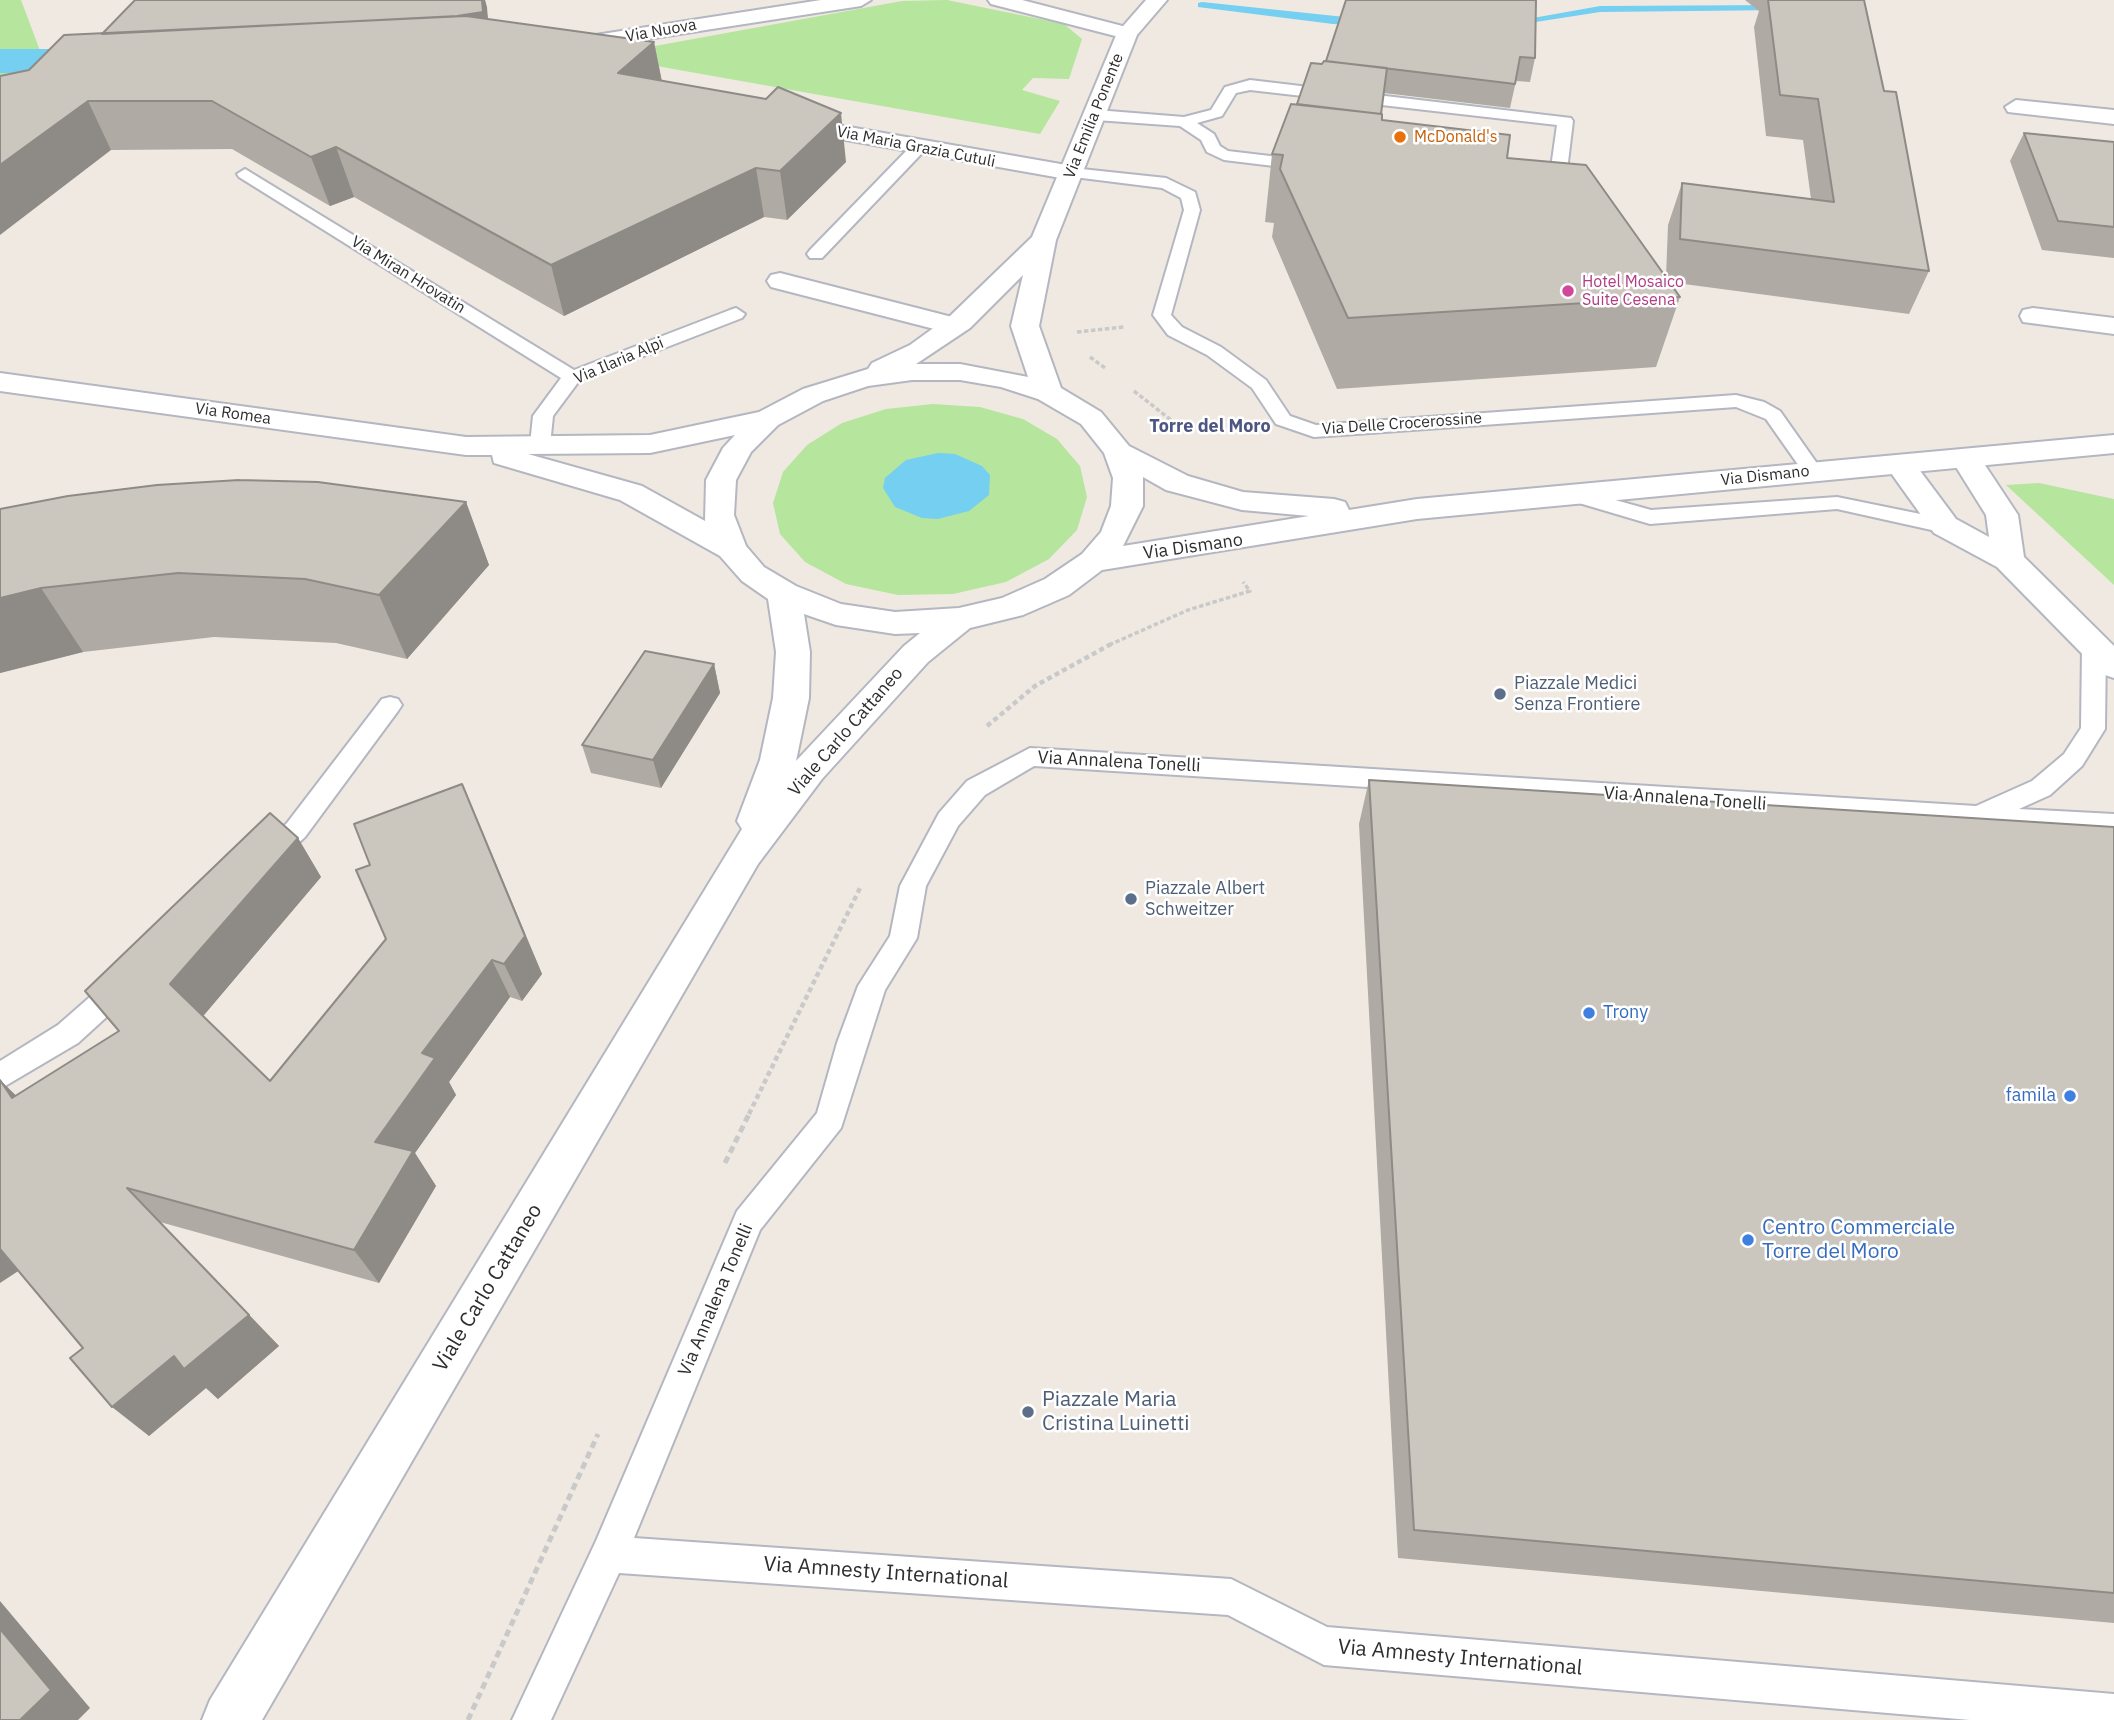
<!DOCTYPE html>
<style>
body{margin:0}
canvas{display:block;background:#efe9e1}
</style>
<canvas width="2114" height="1720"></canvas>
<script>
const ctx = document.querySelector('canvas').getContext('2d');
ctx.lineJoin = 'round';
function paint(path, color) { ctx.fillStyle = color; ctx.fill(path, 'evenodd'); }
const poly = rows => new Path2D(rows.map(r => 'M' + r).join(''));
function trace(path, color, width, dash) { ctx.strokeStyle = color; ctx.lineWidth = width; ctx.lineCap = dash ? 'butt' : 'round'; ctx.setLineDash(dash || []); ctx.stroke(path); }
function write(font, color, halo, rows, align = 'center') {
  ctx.font = font + ' "IBM Plex Sans",sans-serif'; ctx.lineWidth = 5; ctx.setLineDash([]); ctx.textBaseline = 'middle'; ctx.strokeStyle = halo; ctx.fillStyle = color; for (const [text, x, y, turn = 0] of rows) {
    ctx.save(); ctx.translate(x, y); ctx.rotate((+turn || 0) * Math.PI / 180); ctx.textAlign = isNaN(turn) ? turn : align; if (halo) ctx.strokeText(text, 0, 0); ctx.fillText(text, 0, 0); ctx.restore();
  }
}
const green = poly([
 [0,0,21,0,48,72,0,78],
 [947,0,1064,24,1082,39,1069,79,1033,78,1022,90,1060,101,1040,134,600,56,902,1],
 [933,404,980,407,1023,419,1057,439,1080,466,1087,497,1077,530,1049,559,1006,582,953,594,898,595,846,584,805,562,780,534,773,503,783,472,807,445,842,423,886,409],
 [2039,483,2114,499,2114,585,2006,485]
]);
const water = poly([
 [938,453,955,454,982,466,990,475,989,495,969,511,938,519,922,518,895,507,883,488,885,478,906,460]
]);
const stream = poly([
 [1202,2,1364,19,1369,22,1364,25,1333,24,1198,7,1198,3,1202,2],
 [1779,5,1783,6,1783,10,1600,12,1510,26,1505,23,1600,6,1779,5]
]);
const canal = poly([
 [0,49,74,49,88,53,94,61,88,69,74,73,0,73,0,49]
]);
const pathFar2 = poly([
 [1077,332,1124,327],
 [1090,357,1105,368],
 [1134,391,1185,431],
 [1109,645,1188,610,1250,591,1243,582]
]);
const pathFar1 = poly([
 [987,726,1035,686,1113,643],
 [749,1114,860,888]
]);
const path = poly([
 [725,1163,750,1112],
 [468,1720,598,1434]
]);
const lane = poly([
 [1250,80,1571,118,1573,121,1564,195,1556,200,1224,160,1207,152,1201,140,1180,126,1096,120,1088,115,1096,110,1184,117,1211,110,1225,87,1250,80],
 [1250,90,1557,125,1548,189,1228,151,1220,146,1214,134,1197,123,1222,116,1236,93,1250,90],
 [918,143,924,145,924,151,822,258,810,258,807,254,810,250,912,145,918,143],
 [1072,168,1166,178,1195,192,1200,210,1171,315,1182,327,1221,347,1266,380,1290,416,1316,425,1736,395,1764,402,1780,411,1823,472,1813,478,1806,476,1766,419,1736,407,1314,437,1276,424,1252,388,1207,355,1168,335,1153,315,1184,210,1181,198,1162,188,1066,176,1064,173,1072,168],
 [245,169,574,370,730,310,736,308,745,314,742,318,579,381,553,416,550,445,547,449,533,449,530,445,533,416,561,378,239,177,237,174,245,169],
 [1576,489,1651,510,1837,497,1945,519,1956,526,1945,533,1837,509,1650,524,1569,500,1566,495,1569,490,1576,489],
 [2094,639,2102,641,2106,647,2105,729,2082,766,2050,795,2019,809,2114,814,2114,834,1034,766,985,795,958,826,926,886,917,938,885,990,841,1128,760,1230,634,1538,1231,1579,1327,1627,2114,1694,2114,1720,1970,1720,1324,1665,1228,1615,619,1573,551,1720,512,1720,596,1541,737,1211,817,1113,837,1043,858,986,890,936,900,886,939,813,967,781,1030,748,1976,806,2032,781,2064,754,2081,728,2082,647,2086,641,2094,639],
 [390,697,398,699,402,705,398,711,305,837,275,865,266,868,257,865,253,858,257,851,287,823,382,699,390,697],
 [125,972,135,975,139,983,135,991,78,1043,0,1089,0,1061,58,1025,115,975,125,972]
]);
const street = poly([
 [821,0,871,0,861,6,576,50,565,44,576,38,821,0],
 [988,0,1022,0,1134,29,1137,33,1127,39,991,4,988,0],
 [2016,100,2114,110,2114,124,2008,112,2005,107,2016,100],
 [792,117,1072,166,1080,168,1084,173,1080,178,1072,180,784,129,781,124,792,117],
 [780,273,952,317,956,323,952,329,942,331,771,287,767,281,771,275,780,273],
 [2033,308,2114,318,2114,334,2023,322,2020,316,2023,310,2033,308],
 [1966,450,1977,453,2018,515,2024,557,2114,646,2114,678,2102,674,1997,567,1934,533,1886,466,1890,460,1901,457,1912,460,1956,519,1989,537,1986,515,1951,459,1955,453,1966,450]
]);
const secondary = poly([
 [1146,0,1167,0,1137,35,1056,240,1039,326,1061,388,1101,412,1129,446,1188,476,1243,492,1334,499,1345,502,1349,510,1417,499,2114,435,2114,453,1417,519,1102,570,1069,595,1023,615,970,628,928,662,822,779,758,864,262,1720,202,1720,210,1700,742,829,737,821,760,760,773,698,776,652,768,599,742,581,720,556,620,500,494,463,492,455,466,455,0,391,0,373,466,437,650,435,759,412,803,389,868,369,872,363,910,345,950,316,1032,237,1117,33,1146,0],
 [1023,275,1011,326,1028,377,960,364,916,364,970,328,1023,275],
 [912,380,960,380,1001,387,1038,399,1081,424,1104,453,1113,478,1111,506,1101,532,1082,554,1045,579,1002,598,959,608,895,612,841,604,796,586,764,567,746,546,734,515,736,480,751,452,778,425,823,401,868,386,912,380],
 [735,435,723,448,706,480,705,521,642,486,528,454,650,453,735,435],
 [1143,477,1166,490,1242,510,1309,516,1123,546,1143,506,1143,477],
 [804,614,836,625,895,634,920,633,904,646,796,761,809,698,810,652,804,614]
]);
const wall = poly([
 [135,0,485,0,488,19,654,42,662,81,846,162,787,220,764,217,564,316,354,197,330,206,232,149,111,150,29,70,102,34],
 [1346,0,1535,58,1530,82,1516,81,1510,108,1384,93,1381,114,1382,120,1507,158,1666,277,1668,225,1682,183,1811,199,1803,140,1766,136,1754,27,1759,11,1745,0,1864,0,1884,91,1929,271,1909,314,1669,282,1680,297,1656,367,1337,389,1272,237,1274,223,1265,222,1272,154,1322,64,1326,61],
 [2024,133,2114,142,2114,258,2042,250,2010,161],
 [466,502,489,565,407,659,336,643,214,637,83,652,0,673,0,509],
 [714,664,720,693,661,788,591,773,582,745],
 [1369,780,2114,827,2114,1623,1398,1558,1359,824],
 [479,823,542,974,522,1001,510,997,449,1082,456,1095,415,1153,436,1186,379,1283,160,1222,279,1346,218,1399,206,1388,149,1436,83,1348,18,1271,0,1080,16,1096,119,1031,85,991,298,838,321,877,203,1016,270,1081,386,939]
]);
const shadedWall = poly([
 [482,0,485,0,487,7,489,33,385,28],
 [654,42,663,88,618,73],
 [88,101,111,150,0,235,0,165],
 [841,113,846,162,787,220,780,171],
 [336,147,354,197,330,206,311,157],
 [756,168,764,217,564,316,551,265],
 [466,502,489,565,407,659,379,595],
 [41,588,83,652,0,673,0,598],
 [714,664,720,693,661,788,653,760],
 [462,784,542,974,522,1001,504,964],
 [298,838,321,877,199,1021,170,984],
 [492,960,510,997,449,1082,456,1095,415,1153,436,1186,379,1283,354,1250,375,1142,422,1053],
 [0,1080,35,1114,12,1098],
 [127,1188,279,1346,218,1399,206,1388,149,1436,112,1407,174,1356],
 [0,1244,26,1266,0,1283],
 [0,1601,90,1708,78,1720,20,1720,0,1629]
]);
const building = poly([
 [135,0,482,0,483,12,457,16,102,34,135,0],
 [1346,0,1536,0,1535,58,1520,57,1515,84,1326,61,1346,0],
 [1768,0,1864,0,1884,91,1896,92,1929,271,1680,239,1682,183,1834,202,1818,99,1780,95,1768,0],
 [466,16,654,42,618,73,766,99,778,87,841,113,780,171,756,168,551,265,336,147,311,157,212,101,88,101,0,165,0,76,29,70,64,35,466,16],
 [1324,61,1387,68,1381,114,1297,104,1311,63,1322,64,1324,61],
 [1291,104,1382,114,1382,120,1510,135,1507,158,1586,165,1680,297,1348,318,1280,169,1283,155,1272,154,1291,104],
 [2024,133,2114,142,2114,227,2058,221,2024,133],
 [239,480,318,482,466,502,379,595,305,579,178,573,41,588,0,598,0,509,68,496,157,485,239,480],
 [645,651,714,664,653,760,582,745,645,651],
 [1369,780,2114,827,2114,1593,1414,1530,1369,780],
 [462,784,525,936,504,964,492,960,422,1053,435,1058,375,1142,413,1151,354,1250,127,1188,249,1315,184,1369,174,1356,112,1407,70,1358,83,1348,0,1249,0,1080,12,1098,119,1031,85,991,270,813,298,838,170,984,270,1081,386,939,356,870,370,865,354,824,462,784],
 [0,1629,51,1690,20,1720,0,1720,0,1629]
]);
const markers = [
 [1400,137,7,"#e8710a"],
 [1568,291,7,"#d1479c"],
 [1500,694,7,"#5c6f8a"],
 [1131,899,7,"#5c6f8a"],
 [1589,1013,7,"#3f7fe0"],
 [2070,1096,7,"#3f7fe0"],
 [1748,1240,7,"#3f7fe0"],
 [1028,1412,7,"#5c6f8a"]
];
const farStreetnames = [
 ["Via Nuova",661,31,-10],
 ["Via Emilia Ponente",1094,116,-68],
 ["Via Maria Grazia Cutuli",916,147,11],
 ["Via Miran Hrovatin",408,275,32],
 ["Via Ilaria Alpi",619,361,-23],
 ["Via Romea",233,414,8],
 ["Via Delle Crocerossine",1402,424,-4],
 ["Via Dismano",1765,476,-6]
];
const farFoodnames = [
 ["McDonald's",1414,137]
];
const farHotelnames = [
 ["Hotel Mosaico",1582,282],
 ["Suite Cesena",1582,300]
];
const farQuarternames = [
 ["Torre del Moro",1210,427]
];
const streetNames = [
 ["Via Dismano",1193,547,-8],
 ["Viale Carlo Cattaneo",846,732,-49],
 ["Via Annalena Tonelli",1119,762,3],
 ["Via Annalena Tonelli",1685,799,4],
 ["Via Annalena Tonelli",716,1300,-67]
];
const serviceNames = [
 ["Piazzale Medici",1514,684],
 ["Senza Frontiere",1514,705],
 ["Piazzale Albert",1145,889],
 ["Schweitzer",1145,910]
];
const shopNames = [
 ["Trony",1603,1013],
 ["famila",2056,1096,"right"]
];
const nearShopnames = [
 ["Centro Commerciale",1762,1228],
 ["Torre del Moro",1762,1252]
];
const nearStreetnames = [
 ["Viale Carlo Cattaneo",488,1288,-59],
 ["Via Amnesty International",886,1573,4],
 ["Via Amnesty International",1460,1658,5]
];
const nearServicenames = [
 ["Piazzale Maria",1042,1400],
 ["Cristina Luinetti",1042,1424]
];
paint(green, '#b6e59e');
paint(water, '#75cff0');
paint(stream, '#75cff0');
paint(canal, '#75cff0');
trace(lane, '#b4b7c1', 4);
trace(street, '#b4b7c1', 4);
trace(secondary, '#b4b7c1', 4);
trace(pathFar2, '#c9c9c9', 3.5, [4.5, 2.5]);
trace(pathFar1, '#c9c9c9', 4.5, [5, 3.5]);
trace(path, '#c9c9c9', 5, [7, 4.5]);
paint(lane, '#fff');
paint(street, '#fff');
paint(secondary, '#fff');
paint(wall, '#afaba4');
paint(shadedWall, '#8e8b86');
paint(building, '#cbc7bf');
trace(building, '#8e8b86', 2);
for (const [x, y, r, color] of markers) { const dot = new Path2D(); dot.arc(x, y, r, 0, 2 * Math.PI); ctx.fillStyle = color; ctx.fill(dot); trace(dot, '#fff', 2.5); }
write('16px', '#2e2e2e', '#fff', farStreetnames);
write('16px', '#c56008', '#fff', farFoodnames, 'left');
write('16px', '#b23c85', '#fff', farHotelnames, 'left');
write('bold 18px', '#4d5680', '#fff', farQuarternames);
write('18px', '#2e2e2e', '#fff', streetNames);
write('18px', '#4e5e75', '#fff', serviceNames, 'left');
write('18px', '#366cbe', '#fff', shopNames, 'left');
write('21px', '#366cbe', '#fff', nearShopnames, 'left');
write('21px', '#2e2e2e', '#fff', nearStreetnames);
write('21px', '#4e5e75', '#fff', nearServicenames, 'left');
</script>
